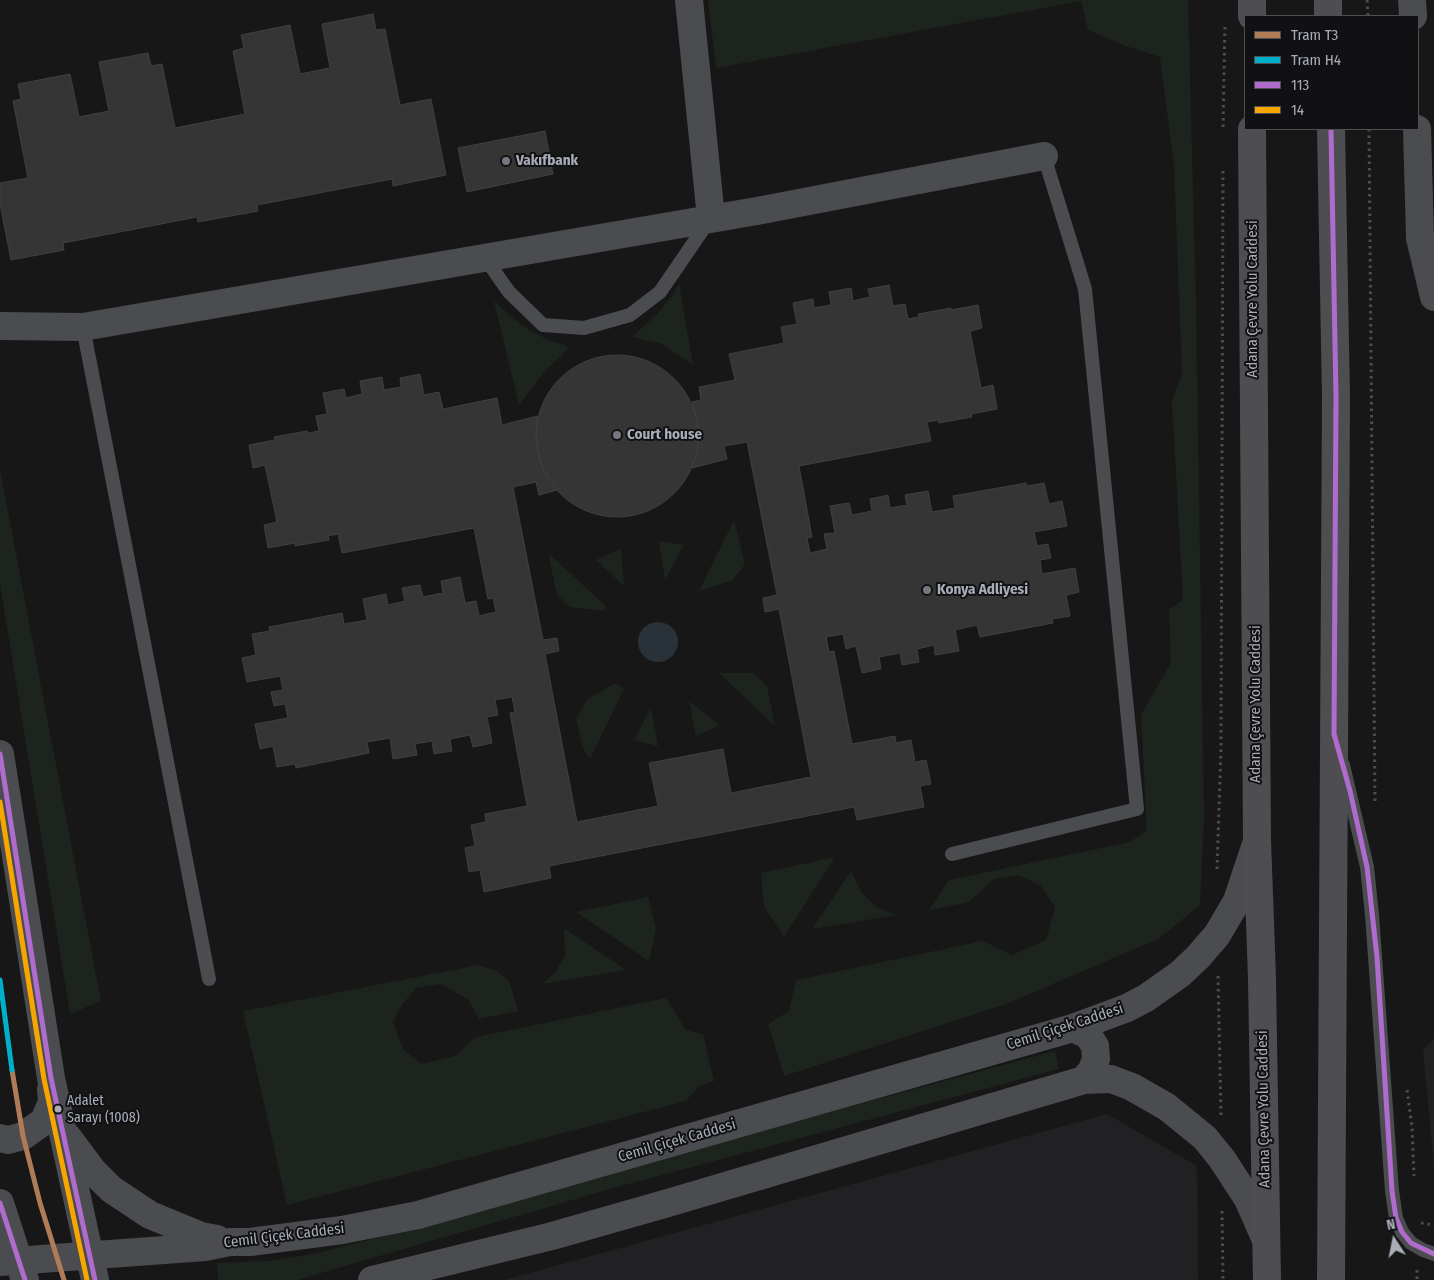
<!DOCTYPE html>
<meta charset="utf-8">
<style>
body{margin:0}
#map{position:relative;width:1434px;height:1280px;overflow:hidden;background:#171717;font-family:"Fira Sans Condensed",sans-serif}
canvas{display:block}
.legend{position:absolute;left:1244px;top:15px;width:175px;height:115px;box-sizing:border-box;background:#111113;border:1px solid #4d4f55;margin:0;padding:6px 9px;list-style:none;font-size:15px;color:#a8adb8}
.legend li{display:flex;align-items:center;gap:10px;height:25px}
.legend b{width:25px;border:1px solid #4d4f55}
.north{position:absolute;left:1369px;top:1215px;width:50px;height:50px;-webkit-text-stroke:4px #111113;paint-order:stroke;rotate:349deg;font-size:14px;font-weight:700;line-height:20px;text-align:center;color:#a8adb8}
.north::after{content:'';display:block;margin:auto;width:18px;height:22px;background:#a8adb8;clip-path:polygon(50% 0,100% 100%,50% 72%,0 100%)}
</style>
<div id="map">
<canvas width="1434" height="1280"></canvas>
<ul class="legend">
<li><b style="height:6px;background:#b07c57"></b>Tram T3</li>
<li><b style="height:6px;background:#00b0cb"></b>Tram H4</li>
<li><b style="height:6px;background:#b06ccc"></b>113</li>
<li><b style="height:6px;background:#f7a600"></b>14</li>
</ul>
<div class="north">N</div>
</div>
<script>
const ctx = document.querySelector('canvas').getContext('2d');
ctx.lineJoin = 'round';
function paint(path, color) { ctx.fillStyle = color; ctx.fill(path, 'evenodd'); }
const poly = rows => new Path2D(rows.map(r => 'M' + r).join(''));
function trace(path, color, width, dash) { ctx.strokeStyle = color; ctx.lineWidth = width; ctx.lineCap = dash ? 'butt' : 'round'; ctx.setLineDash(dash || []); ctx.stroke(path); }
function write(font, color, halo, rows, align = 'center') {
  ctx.font = font + ' "Fira Sans Condensed",sans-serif'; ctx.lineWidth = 4; ctx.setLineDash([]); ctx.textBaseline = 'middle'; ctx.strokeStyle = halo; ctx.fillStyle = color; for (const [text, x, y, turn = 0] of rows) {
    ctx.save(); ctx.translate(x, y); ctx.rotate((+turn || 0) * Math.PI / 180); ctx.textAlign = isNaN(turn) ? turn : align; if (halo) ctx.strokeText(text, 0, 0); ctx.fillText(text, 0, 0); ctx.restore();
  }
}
const built = poly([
 [1434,1039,1434,1168,1423,1049],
 [1107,1114,1197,1166,1198,1280,504,1280]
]);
const green = poly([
 [708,0,1188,0,1196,305,1204,820,1200,905,1160,938,1006,1004,784,1076,768,1024,789,1011,796,980,983,941,1012,955,1046,940,1055,907,1041,886,1019,875,994,879,969,902,929,910,949,880,1130,842,1147,830,1141,715,1171,663,1169,610,1183,600,1172,401,1182,373,1174,166,1160,57,1123,45,1088,30,1081,1,716,68],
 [679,283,693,365,662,344,632,337,656,315,672,296],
 [494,301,520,324,533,332,551,341,570,347,544,372,519,405],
 [0,470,101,1001,70,1014,0,584],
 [734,520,745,564,733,580,699,591],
 [659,541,684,545,665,580],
 [621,549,624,586,596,560],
 [549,554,606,606,603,611,570,607,557,595,550,563],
 [719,673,754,673,767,686,775,726],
 [615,683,624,689,590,759,583,748,576,719,587,700],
 [689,701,720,725,696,736],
 [651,708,658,746,634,740],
 [835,857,784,937,764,906,761,873],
 [851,871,861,892,876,907,896,915,812,929],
 [648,897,656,928,649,961,576,912],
 [564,928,626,970,542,984,554,974,565,956],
 [478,965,497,971,509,981,518,1011,479,1019,468,999,440,984,416,988,401,1006,393,1022,403,1049,421,1064,455,1056,476,1037,666,998,686,1030,703,1034,714,1081,699,1086,686,1101,287,1205,243,1011],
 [1055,1051,1059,1069,617,1187,297,1280,218,1280,217,1263,271,1261,313,1254,368,1240,612,1171]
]);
const water = poly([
 '638 642a20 20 0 1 1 40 0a20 20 0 1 1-40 0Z'
]);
const building = poly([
 [373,14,376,30,385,29,400,105,431,99,446,175,393,186,392,179,257,205,258,211,198,222,197,217,63,243,64,250,11,260,0,204,0,183,28,178,13,101,21,99,18,84,70,74,79,117,109,111,99,62,148,53,151,66,162,64,175,128,245,114,233,51,244,48,241,35,290,25,300,74,330,68,322,24,373,14],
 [545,131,553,174,467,192,458,148,545,131],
 [889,285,893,306,905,304,908,319,919,317,918,314,951,308,951,310,978,305,982,328,970,331,981,388,993,385,997,409,971,414,972,417,939,423,938,420,927,422,931,441,799,466,812,537,807,538,810,553,827,549,824,534,835,533,830,506,849,503,852,515,872,511,870,499,888,495,890,508,907,505,905,495,928,491,932,512,955,508,953,496,1026,483,1027,486,1044,483,1049,504,1062,501,1067,526,1034,532,1037,546,1048,544,1051,558,1040,560,1042,574,1075,568,1079,592,1066,595,1070,616,1052,619,1053,623,980,637,977,625,955,630,959,651,935,655,934,645,917,649,919,662,902,665,900,653,879,657,881,669,862,673,856,646,846,649,843,634,826,637,829,652,834,651,852,744,895,736,896,743,911,740,915,762,926,760,931,784,920,786,924,807,857,820,854,807,549,866,551,878,484,892,480,870,469,872,465,848,475,846,471,825,486,822,485,814,527,806,510,713,515,712,512,697,495,700,498,715,487,717,492,743,473,747,470,735,450,739,452,751,434,754,432,741,415,744,417,755,393,759,390,738,367,742,369,753,296,768,295,764,277,767,273,746,260,749,255,724,288,718,285,704,274,706,271,692,283,690,280,676,247,682,242,658,256,655,252,634,270,631,269,627,342,613,344,624,367,620,363,599,386,594,388,605,405,601,402,588,420,585,423,597,443,593,441,581,460,577,465,603,476,601,479,616,496,612,493,598,488,599,474,528,342,553,338,534,328,536,329,540,295,546,295,543,268,548,264,525,277,522,265,465,253,468,249,445,275,440,274,437,307,431,308,433,319,431,316,416,327,414,323,393,344,389,346,398,362,394,360,381,382,377,384,390,401,387,400,378,420,374,424,395,439,392,443,409,497,398,502,425,538,416,536,434,538,452,543,469,557,490,539,495,536,482,513,487,543,640,557,638,559,651,545,654,577,822,658,806,649,763,723,749,731,793,811,777,779,609,765,612,763,598,777,595,747,442,724,446,727,459,692,468,698,448,699,437,698,425,692,402,701,400,699,387,735,380,729,354,784,343,781,327,797,324,793,303,813,299,814,308,831,305,829,292,851,288,853,301,870,297,868,289,889,285],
 '536 436a81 81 0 1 1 162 0a81 81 0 1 1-162 0Z'
]);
const path = poly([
 [1367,0,1368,16],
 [1223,127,1225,23],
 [1369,129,1375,803],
 [1217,869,1221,748,1223,171],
 [1218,976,1221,1117],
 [1407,1090,1412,1127,1414,1176],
 [1222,1211,1223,1280],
 [1421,1223,1434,1225],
 [1417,1270,1417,1280]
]);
const service = poly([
 [485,258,509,292,543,325,584,328,630,315,660,292,710,219],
 [83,327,209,979],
 [1343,765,1367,867,1372,915,1392,1191,1396,1218,1402,1232,1411,1243,1423,1250,1434,1254],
 [952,854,1137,809,1085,289,1044,156]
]);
const minor = poly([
 [689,0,711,218],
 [1412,0,1413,16],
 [1417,129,1420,238,1434,297],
 [0,326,83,327,757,211,1044,156]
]);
const tertiary = poly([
 [0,754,51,1078,95,1280],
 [1073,1028,1088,1035,1095,1046,1096,1059,1092,1070,1084,1080],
 [67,1136,93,1171,111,1189,150,1215,201,1236,217,1239],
 [0,1138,8,1140,23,1136,44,1121,52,1102,51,1089],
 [0,1203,25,1280],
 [0,1262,205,1247,230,1242,250,1242,342,1230,418,1215,1073,1028,1127,1008,1146,998,1180,974,1198,957,1217,935,1237,901,1256,844],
 [372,1280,552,1236,668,1203,1084,1080,1111,1079,1132,1087,1167,1107,1205,1138,1222,1159,1248,1199,1266,1240]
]);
const trunk = poly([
 [1252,0,1252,16],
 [1328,0,1328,16],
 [1252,129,1257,840,1262,978,1267,1280],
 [1331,129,1336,397,1331,1280]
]);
const bus1 = poly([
 [1331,129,1336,397,1334,734,1350,791,1367,867,1377,957,1392,1191,1396,1218,1402,1232,1411,1243,1434,1254],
 [0,754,51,1078,95,1280],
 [0,1203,25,1280]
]);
const bus2 = poly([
 [0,802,44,1079,87,1280]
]);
const tram1 = poly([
 [12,1070,23,1136,40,1203,64,1280]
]);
const tram2 = poly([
 [0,980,12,1070]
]);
const markers = [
 [506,161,5,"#757880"],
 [617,435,5,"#757880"],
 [927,590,5,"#757880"],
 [58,1109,4.5,"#a8adb8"]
];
const busNames = [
 ["Adalet",67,1101],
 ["Sarayı (1008)",67,1118]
];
const poiNames = [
 ["Vakıfbank",516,161],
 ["Court house",627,435],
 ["Konya Adliyesi",937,590]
];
const streetNames = [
 ["Adana Çevre Yolu Caddesi",1253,299,-90],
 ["Adana Çevre Yolu Caddesi",1256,704,-90],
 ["Cemil Çiçek Caddesi",1065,1027,-18],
 ["Adana Çevre Yolu Caddesi",1264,1109,-91],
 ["Cemil Çiçek Caddesi",677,1141,-16],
 ["Cemil Çiçek Caddesi",284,1236,-7]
];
paint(built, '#212123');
paint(green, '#1d241e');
paint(water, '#2a3239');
paint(building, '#353536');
trace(building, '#3f4043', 1);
trace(path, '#4d4e52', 3, [2.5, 4]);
trace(service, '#4b4c50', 14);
trace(minor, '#4b4c50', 28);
trace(tertiary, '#4b4c50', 28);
trace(trunk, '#4e4e52', 28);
trace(bus1, '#b06ccc', 5);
trace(bus2, '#f7a600', 5);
trace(tram1, '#b07c57', 5);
trace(tram2, '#00b0cb', 5);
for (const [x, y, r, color] of markers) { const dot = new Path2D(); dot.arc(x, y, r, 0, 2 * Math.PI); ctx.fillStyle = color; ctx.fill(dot); trace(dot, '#111113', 2); }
write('14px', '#a8adb8', '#111113', busNames, 'left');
write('bold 15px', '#a8adb8', '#111113', poiNames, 'left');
write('15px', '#a8adb8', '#111113', streetNames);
</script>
